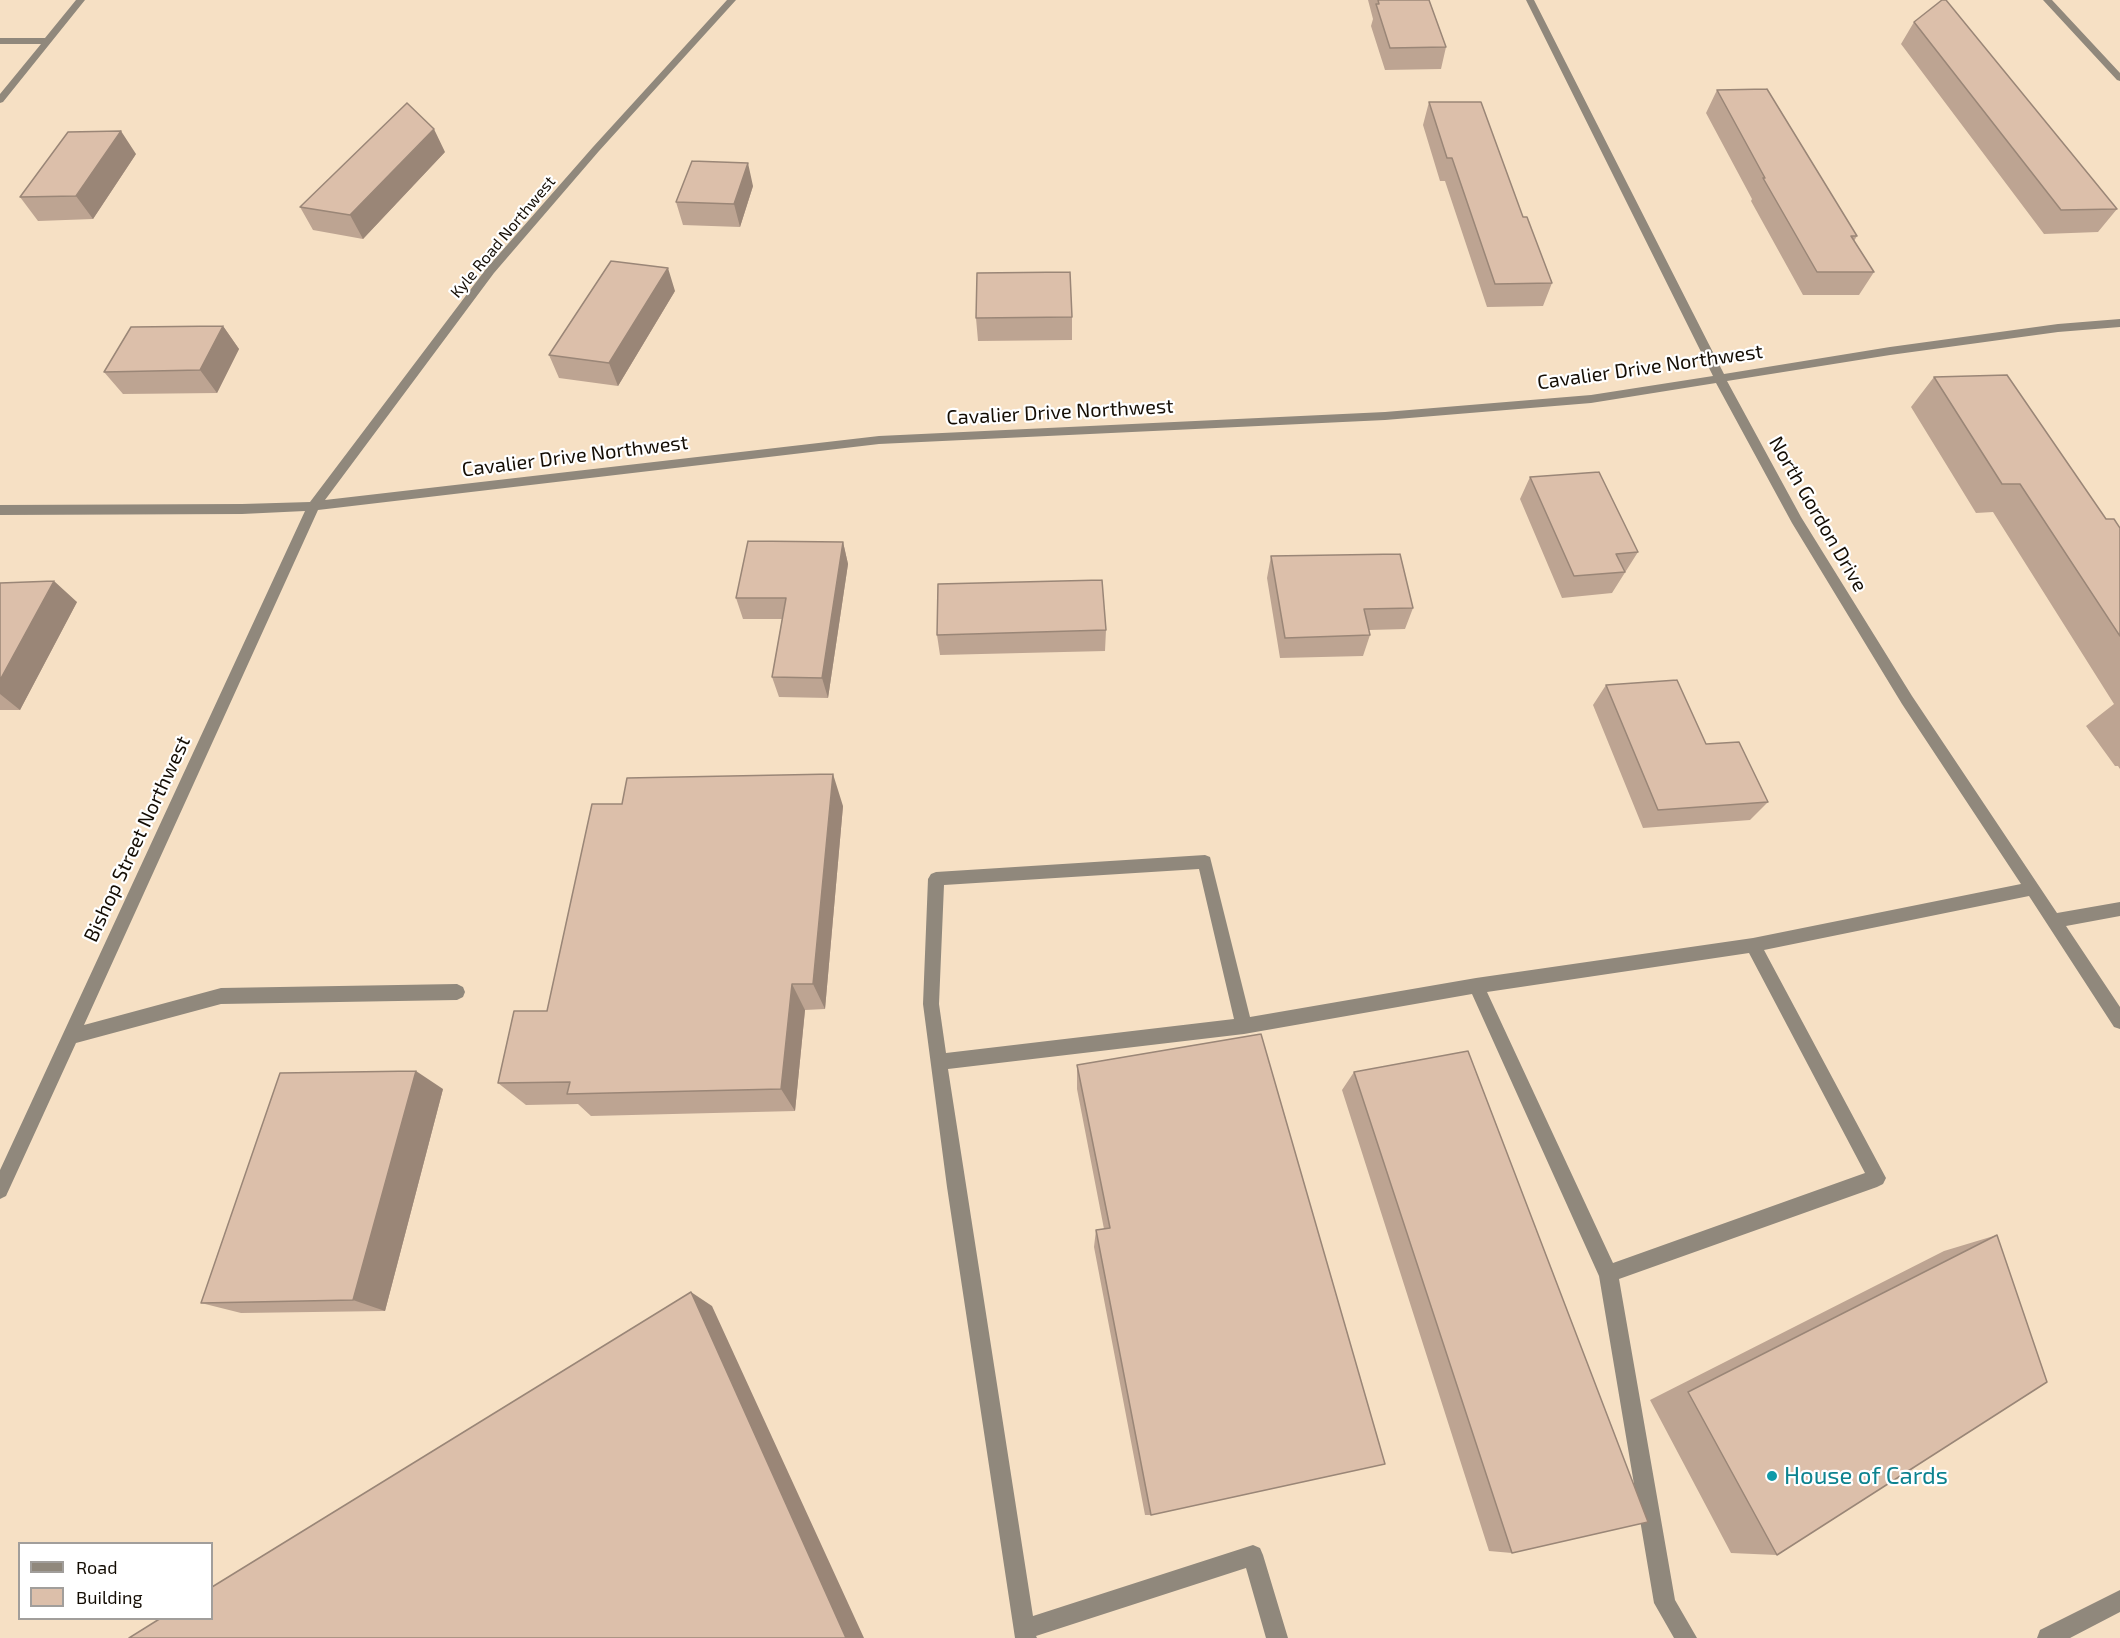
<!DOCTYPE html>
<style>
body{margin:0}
#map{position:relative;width:2120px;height:1638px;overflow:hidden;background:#f6e0c4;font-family:"Exo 2",sans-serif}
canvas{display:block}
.legend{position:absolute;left:18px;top:1542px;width:195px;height:78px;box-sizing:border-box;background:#fff;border:2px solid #a19e9b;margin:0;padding:8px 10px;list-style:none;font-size:18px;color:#140d04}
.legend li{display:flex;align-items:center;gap:12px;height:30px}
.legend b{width:30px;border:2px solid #a19e9b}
</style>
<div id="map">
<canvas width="2120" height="1638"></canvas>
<ul class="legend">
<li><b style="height:8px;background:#90887c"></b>Road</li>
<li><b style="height:16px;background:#dcbfaa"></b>Building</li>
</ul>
</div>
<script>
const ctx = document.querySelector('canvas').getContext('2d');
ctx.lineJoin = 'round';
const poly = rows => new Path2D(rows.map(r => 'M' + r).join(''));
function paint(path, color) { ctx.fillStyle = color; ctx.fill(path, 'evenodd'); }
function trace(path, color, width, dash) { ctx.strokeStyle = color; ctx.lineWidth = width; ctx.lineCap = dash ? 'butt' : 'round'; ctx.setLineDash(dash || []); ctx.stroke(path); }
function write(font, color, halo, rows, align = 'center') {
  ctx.font = font + ' "Exo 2",sans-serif'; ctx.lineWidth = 4.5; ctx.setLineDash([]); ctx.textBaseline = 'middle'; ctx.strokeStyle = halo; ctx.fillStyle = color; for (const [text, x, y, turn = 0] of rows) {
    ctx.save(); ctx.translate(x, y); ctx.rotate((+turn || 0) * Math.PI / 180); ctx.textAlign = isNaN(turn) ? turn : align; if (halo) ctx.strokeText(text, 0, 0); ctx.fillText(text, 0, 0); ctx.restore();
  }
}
const minor = poly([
 [76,0,85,0,3,102,0,103,0,94,41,44,0,44,0,38,45,38,76,0],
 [727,0,736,0,599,151,494,273,325,500,879,436,1385,412,1591,395,1713,376,1526,0,1534,0,1724,374,1890,347,2058,324,2120,319,2120,327,2058,332,1890,355,1727,381,1801,517,1912,696,2057,913,2120,902,2120,916,2066,926,2120,1007,2120,1029,2114,1027,2029,896,1764,950,1886,1178,1883,1184,1877,1187,1619,1279,1675,1600,1697,1638,1674,1638,1654,1603,1599,1276,1472,994,1244,1034,948,1069,1033,1616,1253,1545,1260,1548,1263,1555,1288,1638,1266,1638,1246,1568,1036,1636,1037,1638,1015,1638,947,1187,923,1004,928,879,931,874,936,872,1205,855,1210,857,1250,1017,1476,978,1753,938,2021,884,1902,704,1792,523,1716,383,1591,403,1385,420,879,444,318,510,84,1025,221,988,457,984,463,987,465,992,463,997,457,1000,221,1004,76,1043,6,1196,0,1199,0,1170,305,511,242,514,0,515,0,505,242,504,310,502,486,269,593,147,727,0],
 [1199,869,1234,1019,946,1053,939,1004,944,885,1199,869],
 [1749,953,1865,1173,1613,1263,1487,992,1749,953],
 [2043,0,2052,0,2120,73,2120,81,2117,80,2043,0],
 [2120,1590,2120,1612,2070,1638,2037,1638,2040,1630,2120,1590]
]);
const wall = poly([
 [1368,0,1429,0,1446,47,1441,69,1385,70,1371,26,1373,19],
 [1914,22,2117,209,2098,232,2044,234,1901,44],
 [1717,90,1857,236,1854,241,1874,272,1859,295,1803,295,1751,201,1752,199,1706,113],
 [1429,102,1523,217,1552,283,1543,306,1487,307,1445,181,1440,181,1423,125],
 [445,152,363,239,313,230,300,207],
 [136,154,93,219,38,221,20,197],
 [753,186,740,227,683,225,676,202],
 [675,291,618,386,559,378,549,355],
 [1072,317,1072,340,978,341,976,318],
 [223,326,239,349,217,393,123,394,104,372],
 [1934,377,2106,519,2120,528,2120,769,2118,766,2115,766,2086,726,2114,704,1993,512,1976,513,1911,407],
 [1530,477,1638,552,1612,593,1562,598,1520,499],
 [843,542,848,564,828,698,779,697,772,677,782,619,743,619,736,598],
 [1271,556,1413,608,1405,629,1369,630,1370,635,1363,656,1280,658,1267,578],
 [0,583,77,602,20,710,0,710],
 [1106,630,1105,651,940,655,937,635],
 [1606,685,1768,802,1750,820,1643,828,1593,705],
 [843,806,825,1009,805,1010,795,1111,591,1116,578,1104,526,1105,498,1083,547,1011],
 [1261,1034,1151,1515,1145,1515,1094,1247,1096,1230,1104,1229,1077,1089,1077,1065],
 [1354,1072,1512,1553,1489,1551,1342,1090],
 [443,1089,385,1311,241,1313,201,1303],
 [1997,1235,1777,1555,1731,1553,1650,1400,1944,1251]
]);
const shadedWall = poly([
 [434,129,445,152,363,239,350,215],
 [121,131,136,154,93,219,76,196],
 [748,163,753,186,740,227,734,204],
 [668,268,675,291,618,386,609,363],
 [223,326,239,349,217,393,200,370],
 [843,542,848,564,828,698,822,678],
 [54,581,77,602,20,710,0,694,0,680],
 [833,774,843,806,825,1009,813,984],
 [792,984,805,1010,795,1111,781,1089],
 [416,1071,443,1089,385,1311,353,1300],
 [691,1292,712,1306,864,1638,846,1638]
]);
const building = poly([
 [1378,0,1429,0,1446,47,1390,48,1376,4,1379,4,1378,0],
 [1942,0,1946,0,2117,209,2061,210,1914,22,1942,0],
 [1767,89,1857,236,1851,236,1874,272,1817,272,1763,178,1765,178,1717,90,1767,89],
 [1429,102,1481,102,1523,217,1527,217,1552,283,1495,284,1452,158,1447,158,1429,102],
 [407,103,434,129,350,215,300,207,407,103],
 [121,131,76,196,20,197,68,132,121,131],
 [692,161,748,163,734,204,676,202,692,161],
 [611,261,668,268,609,363,549,355,611,261],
 [1070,272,1072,317,976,318,977,273,1070,272],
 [223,326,200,370,104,372,131,327,223,326],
 [2007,375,2106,519,2114,519,2120,528,2120,636,2020,484,2002,484,1934,377,2007,375],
 [1599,472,1638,552,1616,554,1625,572,1574,576,1530,477,1599,472],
 [748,541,843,542,822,678,772,677,786,598,736,598,748,541],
 [1400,554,1413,608,1364,609,1370,635,1285,638,1271,556,1400,554],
 [1102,580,1106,630,937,635,938,584,1102,580],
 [54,581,0,680,0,583,54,581],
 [1677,680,1706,744,1739,742,1768,802,1658,810,1606,685,1677,680],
 [833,774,813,984,792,984,781,1089,567,1094,570,1082,498,1083,514,1011,547,1011,592,804,622,804,627,778,833,774],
 [1261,1034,1385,1464,1151,1515,1096,1230,1110,1228,1077,1065,1261,1034],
 [1468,1051,1648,1522,1512,1553,1354,1072,1468,1051],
 [416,1071,353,1300,201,1303,280,1073,416,1071],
 [1997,1235,2047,1382,1777,1555,1688,1392,1997,1235],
 [691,1292,846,1638,129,1638,161,1618,212,1618,212,1587,691,1292]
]);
const markers = [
 [1772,1476,6,"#0f9aa8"]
];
const farStreetnames = [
 ["Kyle Road Northwest",503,237,-50]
];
const streetNames = [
 ["Cavalier Drive Northwest",1650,367,-8],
 ["Cavalier Drive Northwest",1060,412,-3],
 ["Cavalier Drive Northwest",575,456,-7],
 ["North Gordon Drive",1818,514,60],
 ["Bishop Street Northwest",137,839,-65]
];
const nearCulturenames = [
 ["House of Cards",1784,1476]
];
paint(minor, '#90887c');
paint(wall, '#bda492');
paint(shadedWall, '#9a8677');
paint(building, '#dcbfaa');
trace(building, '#9a8677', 1.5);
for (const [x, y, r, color] of markers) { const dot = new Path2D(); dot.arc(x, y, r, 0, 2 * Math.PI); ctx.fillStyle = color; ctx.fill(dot); trace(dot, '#fff', 2); }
write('16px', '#140d04', '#fff', farStreetnames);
write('20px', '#140d04', '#fff', streetNames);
write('24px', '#0d838f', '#fff', nearCulturenames, 'left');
</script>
